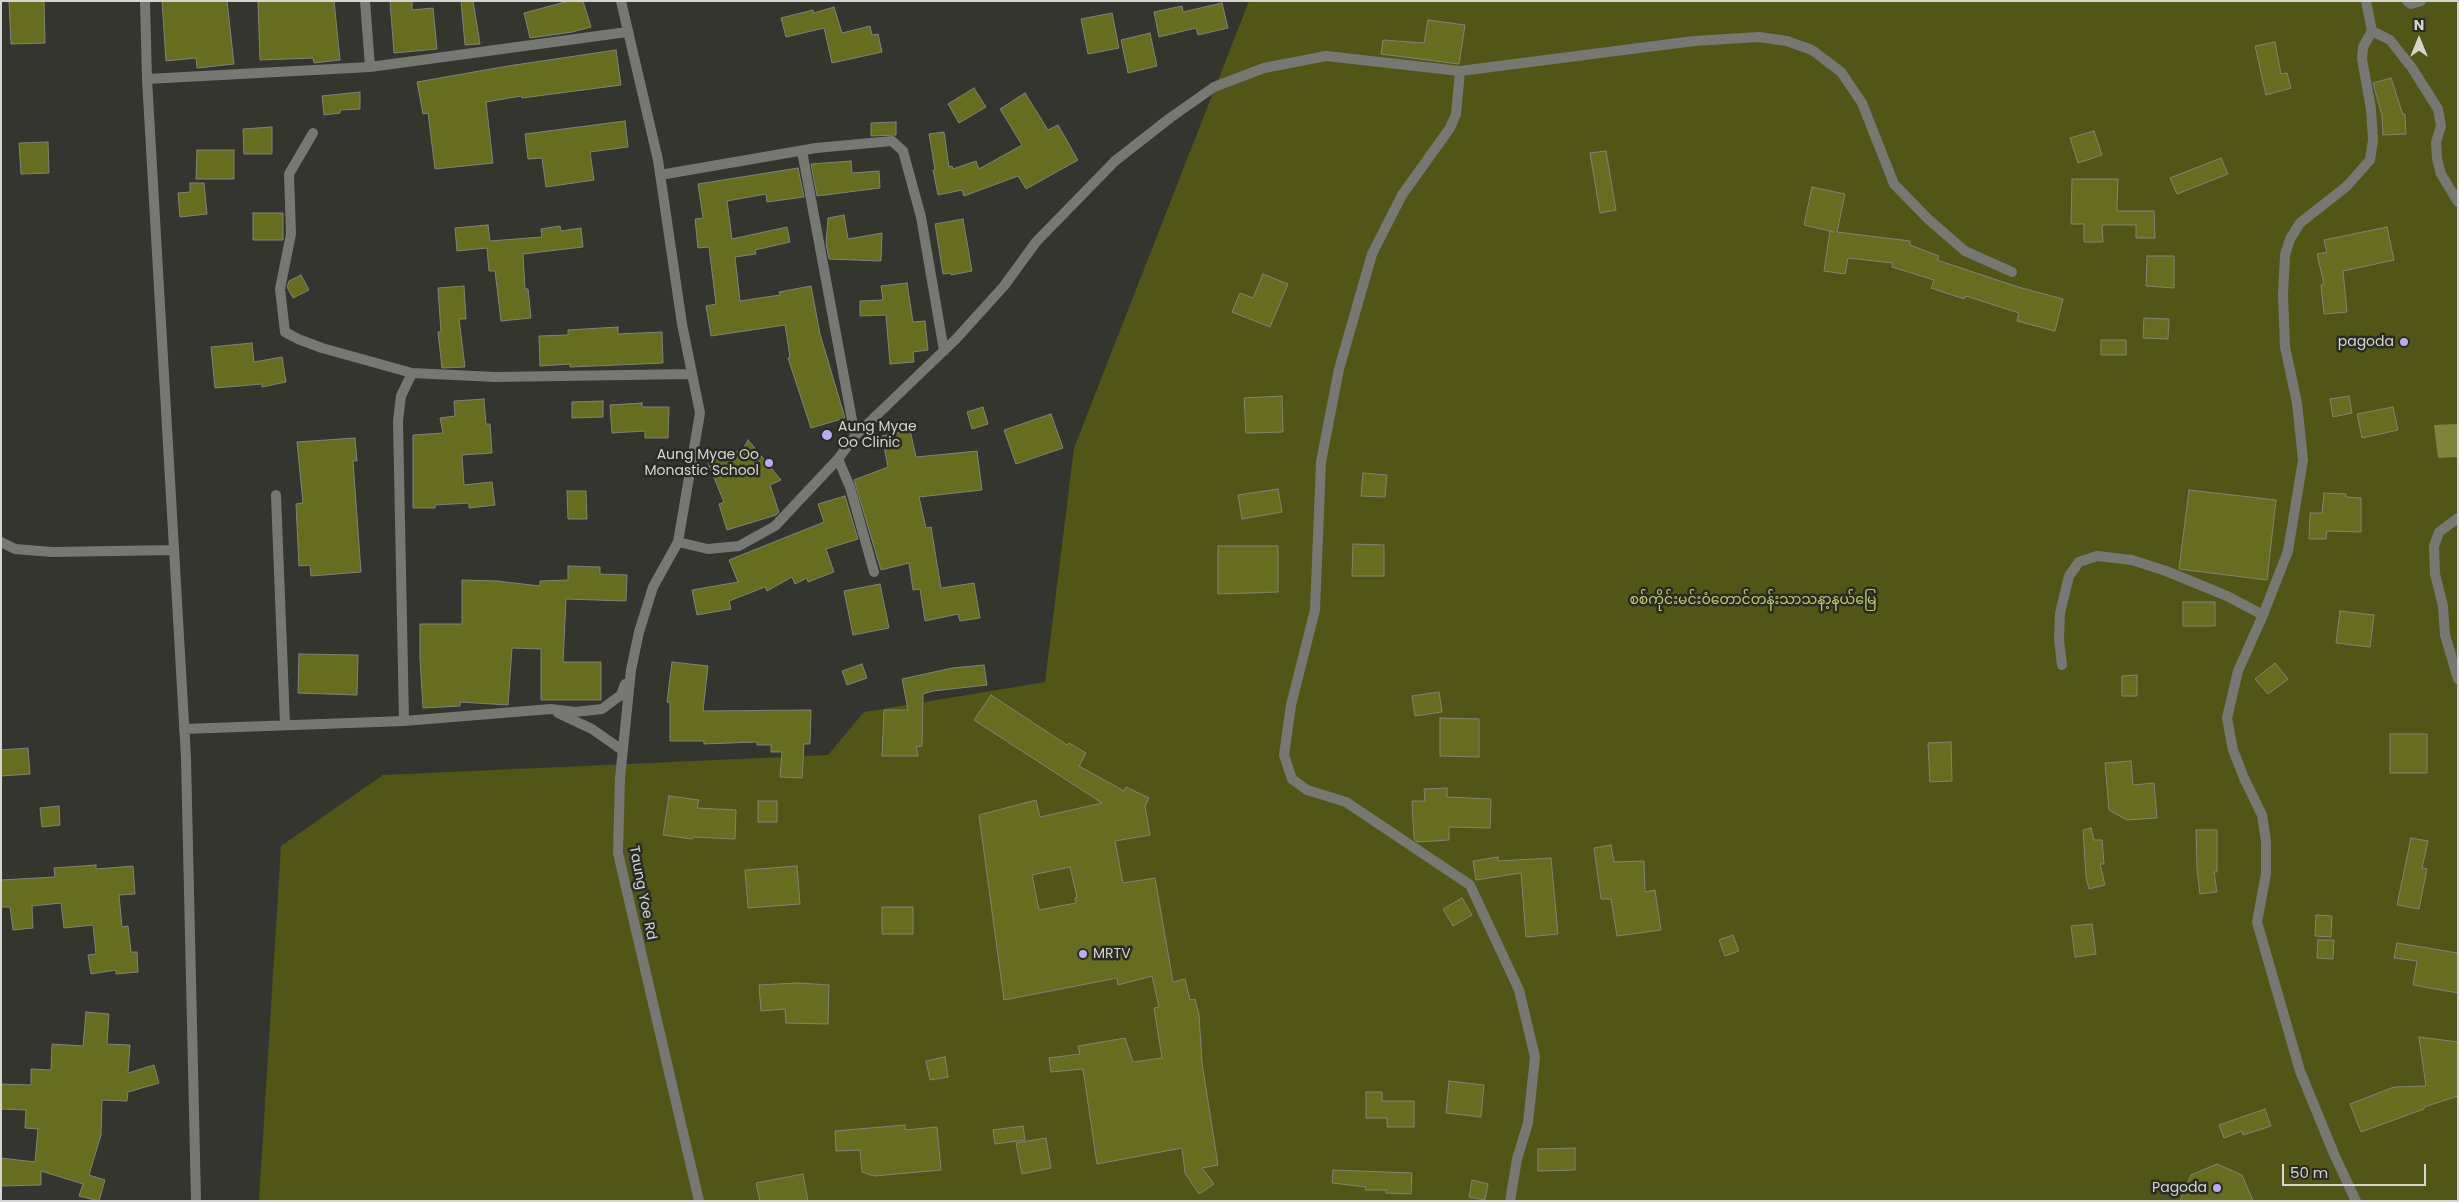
<!DOCTYPE html>
<meta charset="utf-8">
<style>
body{margin:0}
#map{position:relative;width:2459px;height:1202px;overflow:hidden;background:#34352e;font-family:Poppins,sans-serif}
canvas{display:block}
.frame{position:absolute;inset:0;border:2px solid #d4d5d0;pointer-events:none}
.north{position:absolute;left:2394px;top:15px;width:50px;height:50px;-webkit-text-stroke:4px #2a2b25;paint-order:stroke;rotate:0deg;font-size:14px;font-weight:700;line-height:20px;text-align:center;color:#d4d5d0}
.north::after{content:'';display:block;margin:auto;width:18px;height:22px;background:#d4d5d0;clip-path:polygon(50% 0,100% 100%,50% 72%,0 100%)}
.scale{position:absolute;left:2282px;top:1164px;width:144px;height:22px;box-sizing:border-box;border:2px solid #d4d5d0;border-top:0;padding-left:6px;font-size:15px;line-height:18px;white-space:nowrap;color:#d4d5d0;-webkit-text-stroke:4px #2a2b25;paint-order:stroke}
</style>
<div id="map">
<canvas width="2459" height="1202"></canvas>
<div class="frame"></div>
<div class="north">N</div>
<div class="scale">50 m</div>
</div>
<script>
const ctx = document.querySelector('canvas').getContext('2d');
ctx.lineJoin = 'round';
function paint(path, color) { ctx.fillStyle = color; ctx.fill(path, 'evenodd'); }
const poly = rows => new Path2D(rows.map(r => 'M' + r).join(''));
function trace(path, color, width, dash) { ctx.strokeStyle = color; ctx.lineWidth = width; ctx.lineCap = dash ? 'butt' : 'round'; ctx.setLineDash(dash || []); ctx.stroke(path); }
function write(font, color, halo, rows, align = 'center') {
  ctx.font = font + ' Poppins,"Noto Sans Myanmar",sans-serif'; ctx.lineWidth = 5; ctx.setLineDash([]); ctx.textBaseline = 'middle'; ctx.strokeStyle = halo; ctx.fillStyle = color; for (const [text, x, y, turn = 0] of rows) {
    ctx.save(); ctx.translate(x, y); ctx.rotate((+turn || 0) * Math.PI / 180); ctx.textAlign = isNaN(turn) ? turn : align; if (halo) ctx.strokeText(text, 0, 0); ctx.fillText(text, 0, 0); ctx.restore();
  }
}
const green = poly([
 [1249,1,2458,1,2458,1201,259,1201,281,846,383,775,828,755,864,712,1045,682,1074,448]
]);
const water = poly([
 [2458,424,2458,457,2438,458,2434,425]
]);
const building = poly([
 [9,1,44,1,45,43,11,44,9,1],
 [162,1,227,1,234,64,197,68,196,58,166,61,162,1],
 [258,1,334,1,340,60,314,63,313,58,260,60,258,1],
 [390,1,412,1,412,10,433,8,437,49,394,53,390,1],
 [461,1,473,1,480,44,465,45,461,1],
 [569,1,583,1,591,27,572,32,530,38,524,13,569,1],
 [1222,3,1228,28,1198,35,1196,28,1159,37,1154,12,1182,6,1183,12,1222,3],
 [834,7,842,33,870,26,872,35,878,34,882,52,832,63,824,28,786,37,781,18,813,10,814,13,834,7],
 [1112,13,1119,48,1088,54,1081,19,1112,13],
 [1428,20,1465,25,1459,64,1381,54,1383,40,1424,43,1428,20],
 [1150,33,1157,66,1128,73,1121,40,1150,33],
 [2275,42,2281,74,2287,73,2291,88,2266,95,2255,46,2275,42],
 [616,50,621,85,522,98,521,96,486,102,493,163,435,169,428,113,423,114,417,82,508,66,616,50],
 [2391,78,2403,115,2405,114,2406,134,2383,135,2382,116,2373,83,2391,78],
 [974,88,986,107,959,123,948,104,974,88],
 [360,92,360,109,340,110,340,113,324,115,322,96,360,92],
 [1025,93,1048,130,1058,125,1078,160,1026,189,1018,176,964,196,962,190,938,195,933,170,935,170,929,134,944,132,949,167,952,166,953,169,976,161,979,169,1022,145,1000,109,1025,93],
 [625,121,628,147,590,152,594,180,546,187,542,158,528,159,525,134,625,121],
 [896,122,896,135,871,136,871,123,896,122],
 [272,127,272,154,244,154,243,129,272,127],
 [2094,131,2102,155,2078,163,2070,138,2094,131],
 [48,142,49,173,21,174,19,143,48,142],
 [197,150,234,150,234,179,196,179,197,150],
 [1606,151,1616,210,1600,213,1590,153,1606,151],
 [2221,158,2228,174,2177,194,2170,178,2221,158],
 [851,161,852,173,879,171,880,188,817,196,811,164,851,161],
 [798,168,804,197,767,202,766,194,727,201,732,239,787,227,790,242,755,250,756,254,735,257,740,301,780,295,779,292,811,286,820,334,845,418,811,428,788,358,790,357,785,325,711,336,706,306,716,304,709,247,698,248,695,219,703,218,698,184,798,168],
 [2072,179,2118,179,2117,211,2154,211,2155,238,2136,238,2136,225,2102,225,2103,242,2084,242,2084,224,2071,224,2072,179],
 [190,183,204,183,207,214,180,217,178,193,190,192,190,183],
 [1812,187,1845,194,1837,232,1910,241,1910,245,1939,256,1937,260,2018,287,2063,299,2055,331,2017,321,2019,313,1966,296,1964,299,1931,288,1934,280,1892,267,1893,263,1848,258,1845,274,1824,271,1830,231,1834,232,1804,225,1812,187],
 [253,213,283,213,283,240,253,240,253,213],
 [844,215,848,239,882,233,881,261,829,259,826,244,828,218,844,215],
 [963,219,972,271,951,275,950,273,943,274,935,224,963,219],
 [488,225,490,241,542,237,541,229,560,226,561,231,581,228,583,247,523,254,525,289,528,289,531,318,501,321,495,271,489,271,487,248,457,251,455,228,488,225],
 [2387,227,2394,260,2343,271,2347,312,2324,314,2321,285,2324,284,2317,254,2327,252,2324,240,2387,227],
 [2147,256,2174,256,2174,288,2146,286,2147,256],
 [1263,274,1288,284,1270,327,1232,312,1240,293,1253,298,1263,274],
 [301,275,309,290,293,298,287,287,289,281,301,275],
 [907,283,913,322,925,321,928,350,913,352,914,362,890,364,886,315,860,316,860,301,883,300,881,286,907,283],
 [464,286,466,319,459,319,465,367,442,368,438,332,441,332,438,288,464,286],
 [2144,318,2169,319,2168,339,2143,338,2144,318],
 [618,327,618,334,662,332,663,363,570,367,570,364,540,366,539,336,568,335,568,330,618,327],
 [2101,340,2126,340,2126,355,2101,355,2101,340],
 [252,343,254,362,282,357,286,382,262,387,262,384,215,388,211,347,252,343],
 [1282,396,1283,432,1246,433,1244,398,1282,396],
 [2349,396,2352,413,2333,417,2330,399,2349,396],
 [484,399,486,424,490,424,492,453,462,455,464,485,492,482,495,505,469,508,469,503,435,505,435,508,413,508,413,435,443,433,440,418,455,416,454,401,484,399],
 [603,401,603,417,572,418,572,402,603,401],
 [642,403,642,407,669,407,668,438,645,438,645,431,612,433,610,405,642,403],
 [983,407,988,424,972,429,967,412,983,407],
 [2393,407,2398,430,2362,438,2357,414,2393,407],
 [1051,414,1063,448,1016,464,1004,430,1051,414],
 [910,430,916,457,977,451,982,490,919,497,926,528,931,527,941,588,974,583,980,618,960,621,958,614,925,621,920,589,913,590,909,563,881,570,854,480,888,467,882,436,910,430],
 [355,438,357,461,353,461,361,572,311,576,310,565,299,566,296,504,303,503,297,442,355,438],
 [748,440,781,480,770,485,779,512,776,515,727,530,719,504,724,502,708,463,743,449,748,440],
 [1363,473,1387,475,1385,497,1361,496,1363,473],
 [1278,489,1282,512,1242,519,1238,495,1278,489],
 [2189,490,2276,500,2267,580,2179,569,2189,490],
 [567,491,586,491,587,519,568,519,567,491],
 [2324,493,2346,494,2346,497,2361,498,2361,532,2327,531,2326,539,2309,539,2310,513,2322,513,2324,493],
 [845,496,858,539,826,549,834,572,808,582,807,578,795,584,792,577,767,591,765,587,729,601,731,609,697,615,692,590,738,582,729,560,824,522,818,504,845,496],
 [1353,544,1384,545,1384,576,1352,576,1353,544],
 [1218,546,1278,546,1278,592,1218,594,1218,546],
 [568,566,600,567,600,574,627,575,626,601,566,599,563,662,601,662,601,700,541,700,541,649,512,648,508,705,460,702,460,706,423,708,420,658,420,624,462,624,462,580,497,581,540,586,540,581,568,580,568,566],
 [880,584,889,628,853,635,844,591,880,584],
 [2183,602,2215,602,2215,626,2183,626,2183,602],
 [2340,611,2374,615,2370,647,2336,643,2340,611],
 [299,654,358,655,357,695,298,693,299,654],
 [672,662,708,666,703,711,811,710,810,744,804,744,802,778,780,777,782,752,771,752,771,745,757,745,757,742,704,744,704,741,670,741,670,702,667,702,672,662],
 [2275,663,2288,679,2268,694,2255,679,2275,663],
 [862,664,867,678,847,685,842,671,862,664],
 [984,665,987,685,933,691,923,694,922,746,916,747,918,756,882,756,884,710,908,710,902,679,952,668,984,665],
 [2137,675,2137,696,2122,696,2122,676,2137,675],
 [1439,692,1442,712,1415,716,1412,696,1439,692],
 [991,695,1067,745,1069,743,1086,753,1079,766,1124,791,1126,787,1149,798,1145,806,1150,835,1115,841,1123,883,1155,878,1173,982,1185,979,1190,1000,1195,999,1199,1015,1202,1063,1218,1165,1202,1168,1214,1184,1199,1194,1185,1173,1182,1148,1097,1164,1083,1069,1051,1072,1049,1058,1080,1054,1078,1046,1125,1038,1133,1062,1162,1058,1154,1008,1159,1007,1152,976,1118,985,1117,978,1004,1000,979,815,1036,800,1040,817,1102,803,974,720,991,695],
 [1070,867,1077,897,1075,898,1076,903,1039,910,1032,875,1070,867],
 [1440,718,1479,719,1479,757,1440,756,1440,718],
 [2390,734,2427,734,2427,773,2390,773,2390,734],
 [1951,742,1952,781,1930,782,1928,743,1951,742],
 [28,748,30,774,1,776,1,750,28,748],
 [2131,761,2133,785,2154,783,2157,818,2127,820,2109,810,2105,763,2131,761],
 [1447,788,1447,797,1491,799,1490,828,1449,827,1449,840,1417,842,1414,839,1412,801,1425,801,1424,789,1447,788],
 [669,796,699,800,697,808,736,810,735,839,693,837,692,839,663,835,669,796],
 [758,801,777,801,777,822,758,822,758,801],
 [59,806,60,825,42,827,40,808,59,806],
 [2091,828,2094,840,2102,840,2104,864,2100,864,2105,885,2089,889,2086,877,2083,830,2091,828],
 [2196,830,2217,830,2217,872,2214,872,2217,892,2200,894,2197,869,2196,830],
 [2411,838,2428,841,2422,868,2427,869,2419,909,2397,905,2411,838],
 [1611,845,1614,862,1644,861,1645,892,1655,890,1661,930,1617,936,1611,899,1601,899,1594,848,1611,845],
 [1498,857,1498,861,1551,858,1558,934,1526,937,1521,873,1476,880,1473,861,1498,857],
 [96,865,96,869,133,866,135,894,119,895,122,927,128,926,131,952,137,952,138,972,116,974,116,970,91,974,88,955,96,954,93,925,64,928,61,903,32,906,33,928,13,930,10,907,1,907,1,880,55,877,54,868,96,865],
 [797,866,800,904,748,908,745,870,797,866],
 [1462,898,1472,915,1453,926,1443,909,1462,898],
 [882,907,913,907,913,934,882,934,882,907],
 [2316,915,2332,916,2331,937,2315,936,2316,915],
 [2092,924,2096,954,2075,957,2071,926,2092,924],
 [1733,935,1739,951,1725,956,1719,940,1733,935],
 [2318,940,2334,940,2333,959,2317,958,2318,940],
 [2397,943,2458,953,2458,993,2413,985,2417,961,2394,958,2397,943],
 [798,983,829,985,828,1024,786,1023,785,1009,761,1011,759,985,798,983],
 [86,1012,109,1014,107,1044,130,1045,128,1073,154,1065,159,1083,128,1092,127,1101,102,1100,101,1135,89,1175,105,1180,99,1201,79,1196,83,1184,41,1171,41,1185,1,1186,1,1158,35,1162,38,1129,25,1128,26,1110,1,1109,1,1084,31,1085,31,1069,51,1070,52,1044,83,1046,86,1012],
 [2419,1037,2458,1042,2458,1096,2424,1107,2424,1109,2361,1132,2350,1104,2394,1087,2426,1086,2419,1037],
 [945,1057,948,1077,930,1080,926,1061,945,1057],
 [1449,1081,1484,1085,1481,1117,1446,1113,1449,1081],
 [1366,1092,1382,1092,1382,1101,1414,1101,1414,1127,1387,1127,1387,1118,1366,1118,1366,1092],
 [2265,1109,2271,1126,2243,1135,2242,1131,2224,1138,2219,1125,2265,1109],
 [905,1125,905,1130,937,1127,941,1170,874,1176,862,1172,860,1150,836,1151,835,1131,905,1125],
 [1023,1126,1025,1140,995,1144,993,1130,1023,1126],
 [1046,1138,1051,1168,1022,1174,1016,1143,1046,1138],
 [1575,1148,1575,1170,1538,1171,1538,1149,1575,1148],
 [2217,1164,2242,1175,2253,1201,2180,1201,2191,1175,2217,1164],
 [1333,1170,1412,1173,1411,1194,1386,1193,1386,1190,1365,1190,1366,1187,1332,1183,1333,1170],
 [803,1174,808,1201,760,1201,756,1183,803,1174],
 [1472,1180,1488,1184,1485,1200,1469,1197,1472,1180]
]);
const street = poly([
 [145,1,147,79,186,758,196,1201],
 [365,1,370,67],
 [621,1,658,160,682,324,700,413,678,542,653,587,639,632,631,670,620,778,618,853,699,1201],
 [2366,1,2372,31,2390,40,2412,68,2438,109,2441,126,2436,142,2437,159,2441,174,2458,202],
 [2407,1,2411,4,2421,1],
 [1460,71,1456,114,1450,128,1402,195,1372,254,1339,369,1321,462,1315,610,1291,705,1284,755,1292,779,1307,790,1346,802,1470,885,1519,990,1535,1057,1528,1123,1517,1159,1510,1201],
 [147,79,370,67,627,32],
 [313,133,289,174,291,234,280,289,285,332,298,339,322,348,412,373,495,377,691,374],
 [802,151,855,436],
 [660,175,816,148,892,141,903,151,921,217,944,351],
 [838,459,850,487,874,572],
 [276,495,285,725],
 [2458,518,2439,532,2434,546,2435,574,2443,606,2445,635,2458,679],
 [1,542,15,549,52,552,174,550],
 [678,542,708,549,739,546,775,526,838,459,855,436,956,339,1004,286,1036,242,1115,161,1170,118,1214,87,1264,68,1326,56,1460,71,1694,41,1759,37,1787,41,1812,50,1841,72,1862,103,1894,184,1928,219,1965,251,2012,272],
 [2062,665,2059,640,2060,613,2069,576,2079,562,2097,556,2132,560,2166,571,2227,596,2263,615],
 [558,713,592,729,622,750],
 [404,721,398,421,401,396,412,373],
 [184,729,404,721,551,709,575,712,602,709,621,695,625,684],
 [2356,1201,2334,1154,2300,1071,2257,922,2266,874,2266,841,2262,815,2244,778,2233,750,2227,718,2238,671,2263,615,2288,551,2303,460,2297,403,2285,347,2283,295,2285,255,2290,239,2300,223,2347,186,2370,160,2373,140,2371,109,2362,59,2363,47,2372,31]
]);
const markers = [
 [2404,342,5,"#bbaaf6"],
 [827,435,6,"#bbaaf6"],
 [769,463,5,"#bbaaf6"],
 [1083,954,5,"#bbaaf6"],
 [2217,1188,5,"#bbaaf6"]
];
const poiNames = [
 ["pagoda",2394,342],
 ["Aung Myae",838,427,"left"],
 ["Oo Clinic",838,443,"left"],
 ["Aung Myae Oo",759,455],
 ["Monastic School",759,471],
 ["MRTV",1093,954,"left"],
 ["Pagoda",2207,1188]
];
const parkNames = [
 ["စစ်ကိုင်းမင်းဝံတောင်တန်းသာသနာ့နယ်မြေ",1753,600]
];
const streetNames = [
 ["Taung Yoe Rd",642,893,79]
];
paint(green, '#515617');
paint(water, '#7e843a');
paint(building, '#676d1f');
trace(building, '#81827a', 1);
trace(street, '#777774', 10);
for (const [x, y, r, color] of markers) { const dot = new Path2D(); dot.arc(x, y, r, 0, 2 * Math.PI); ctx.fillStyle = color; ctx.fill(dot); trace(dot, '#2a2b25', 2); }
write('14px', '#d4d5d0', '#2a2b25', poiNames, 'right');
write('14px', '#c1cb63', '#2a2b25', parkNames);
write('14px', '#d4d5d0', '#2a2b25', streetNames);
</script>
